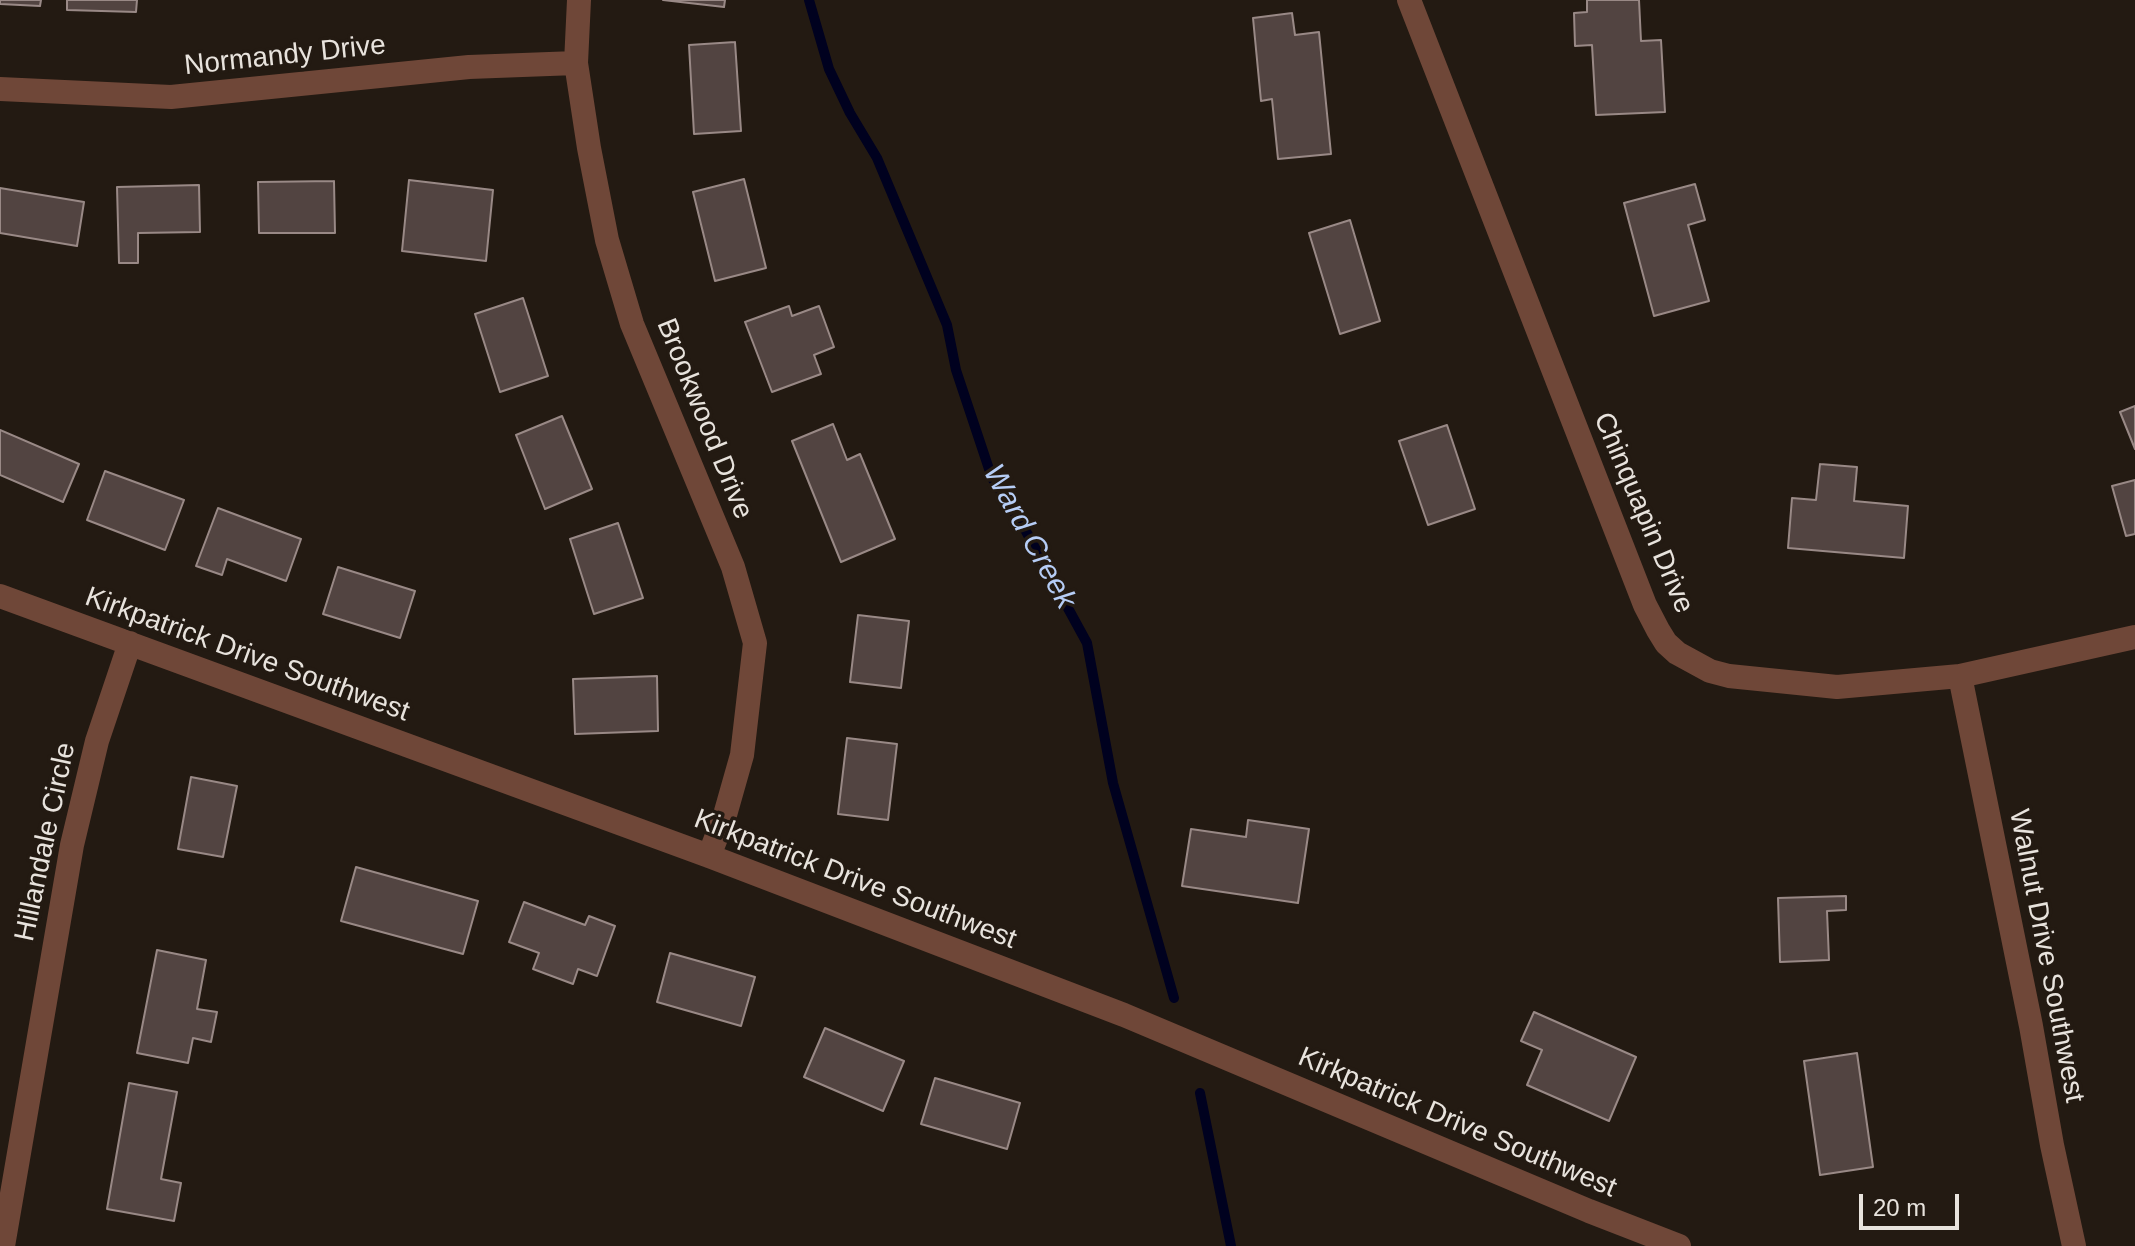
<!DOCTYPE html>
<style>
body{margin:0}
#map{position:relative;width:2135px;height:1246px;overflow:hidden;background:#231a12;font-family:Helvetica,sans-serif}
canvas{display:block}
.scale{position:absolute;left:1859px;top:1194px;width:100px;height:36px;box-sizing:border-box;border:4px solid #e8e3dd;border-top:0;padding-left:10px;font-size:24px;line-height:28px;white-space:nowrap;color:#e8e3dd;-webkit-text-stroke:6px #231a12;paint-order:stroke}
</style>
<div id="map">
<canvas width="2135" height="1246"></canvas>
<div class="scale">20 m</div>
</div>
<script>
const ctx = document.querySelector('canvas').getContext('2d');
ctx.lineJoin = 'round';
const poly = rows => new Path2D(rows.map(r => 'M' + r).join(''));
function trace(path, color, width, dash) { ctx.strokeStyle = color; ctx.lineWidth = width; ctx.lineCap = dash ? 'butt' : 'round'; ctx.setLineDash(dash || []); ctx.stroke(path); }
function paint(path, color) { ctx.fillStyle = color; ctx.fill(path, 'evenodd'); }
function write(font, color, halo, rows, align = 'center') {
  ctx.font = font + ' Helvetica,sans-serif'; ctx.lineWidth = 7; ctx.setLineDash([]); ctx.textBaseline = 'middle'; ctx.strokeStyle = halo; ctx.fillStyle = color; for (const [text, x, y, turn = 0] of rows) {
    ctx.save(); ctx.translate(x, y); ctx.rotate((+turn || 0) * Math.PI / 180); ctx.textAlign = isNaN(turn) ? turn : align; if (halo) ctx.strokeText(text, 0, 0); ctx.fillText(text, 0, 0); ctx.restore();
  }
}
const stream = poly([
 [809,0,829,69,850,113,877,158,947,325,956,370,992,478,1022,524,1087,643,1113,783,1174,998],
 [1200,1093,1231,1246]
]);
const building = poly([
 [0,0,41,0,40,6,0,4,0,0],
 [67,0,137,0,136,12,67,10,67,0],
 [663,0,725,0,724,7,663,0],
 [1587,0,1639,0,1641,41,1661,40,1665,112,1596,115,1592,45,1575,46,1574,13,1587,12,1587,0],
 [1292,13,1295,35,1319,32,1331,154,1278,159,1272,99,1261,101,1253,18,1292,13],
 [735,42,741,131,694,134,689,45,735,42],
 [744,179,766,268,715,281,693,192,744,179],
 [409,180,493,190,486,261,402,251,409,180],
 [334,181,335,233,259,233,258,182,334,181],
 [1695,184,1705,220,1688,225,1709,301,1654,316,1624,203,1695,184],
 [199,185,200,232,138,233,138,263,119,263,117,187,199,185],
 [0,188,84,202,77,246,0,233,0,188],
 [1350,220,1380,321,1340,334,1309,233,1350,220],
 [523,298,548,376,500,392,475,314,523,298],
 [789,306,792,316,819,306,834,347,814,355,821,374,772,392,745,322,789,306],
 [2135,406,2135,449,2120,412,2135,406],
 [562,416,592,489,545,509,516,435,562,416],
 [833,424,847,460,860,454,895,539,841,562,792,441,833,424],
 [1447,425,1475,509,1428,525,1399,441,1447,425],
 [0,430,79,464,63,502,0,475,0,430],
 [1820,464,1857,467,1854,501,1908,506,1904,558,1788,548,1792,498,1816,500,1820,464],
 [105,471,184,500,165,550,87,520,105,471],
 [2135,480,2135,534,2126,536,2112,486,2135,480],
 [218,508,301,539,286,581,227,559,222,575,196,566,218,508],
 [618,523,643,598,594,614,570,539,618,523],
 [338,567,415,591,400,638,323,614,338,567],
 [858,615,909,621,901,688,850,682,858,615],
 [657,676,658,731,575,734,573,679,657,676],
 [847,738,897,744,888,820,838,814,847,738],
 [191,777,237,786,223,857,178,849,191,777],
 [1248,820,1309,829,1298,903,1182,886,1191,829,1246,837,1248,820],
 [356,867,478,901,463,954,341,921,356,867],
 [1846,896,1846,910,1827,911,1829,960,1780,962,1778,898,1846,896],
 [524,902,585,925,589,916,615,926,597,976,578,969,573,984,533,969,539,953,509,942,524,902],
 [157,950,206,960,197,1009,217,1012,211,1042,193,1038,188,1063,137,1053,157,950],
 [670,953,755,977,741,1026,657,1002,670,953],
 [1534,1012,1636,1057,1609,1121,1527,1085,1542,1050,1521,1041,1534,1012],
 [825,1028,904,1061,883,1111,804,1077,825,1028],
 [1857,1053,1873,1167,1820,1175,1804,1061,1857,1053],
 [935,1078,1020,1103,1007,1149,921,1124,935,1078],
 [129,1083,177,1092,161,1179,181,1183,174,1221,107,1209,129,1083]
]);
const street = poly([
 [579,0,576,63,589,148,607,240,632,324,733,567,755,643,742,755,725,815,709,856],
 [1409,0,1645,605,1658,630,1666,643,1677,653,1710,671,1729,676,1837,687,1960,676,2135,637],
 [0,89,171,97,469,67,576,63],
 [0,596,709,856,1124,1015,1589,1211,1679,1246],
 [1960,676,2031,1026,2052,1145,2074,1246],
 [3,1246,72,845,97,741,130,643]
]);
const streetNames = [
 ["Normandy Drive",285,56,-6],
 ["Brookwood Drive",704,419,68],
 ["Chinquapin Drive",1643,513,67],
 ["Kirkpatrick Drive Southwest",247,655,20],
 ["Hillandale Circle",46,842,-78],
 ["Kirkpatrick Drive Southwest",855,880,21],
 ["Walnut Drive Southwest",2046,956,79],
 ["Kirkpatrick Drive Southwest",1457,1123,23]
];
const waterNames = [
 ["Ward Creek",1029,537,61]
];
trace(stream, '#00011f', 10);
paint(building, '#524441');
trace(building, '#998986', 2);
trace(street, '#6f4738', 24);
write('28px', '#e8e3dd', '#231a12', streetNames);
write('italic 30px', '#b6cdf6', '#231a12', waterNames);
</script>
